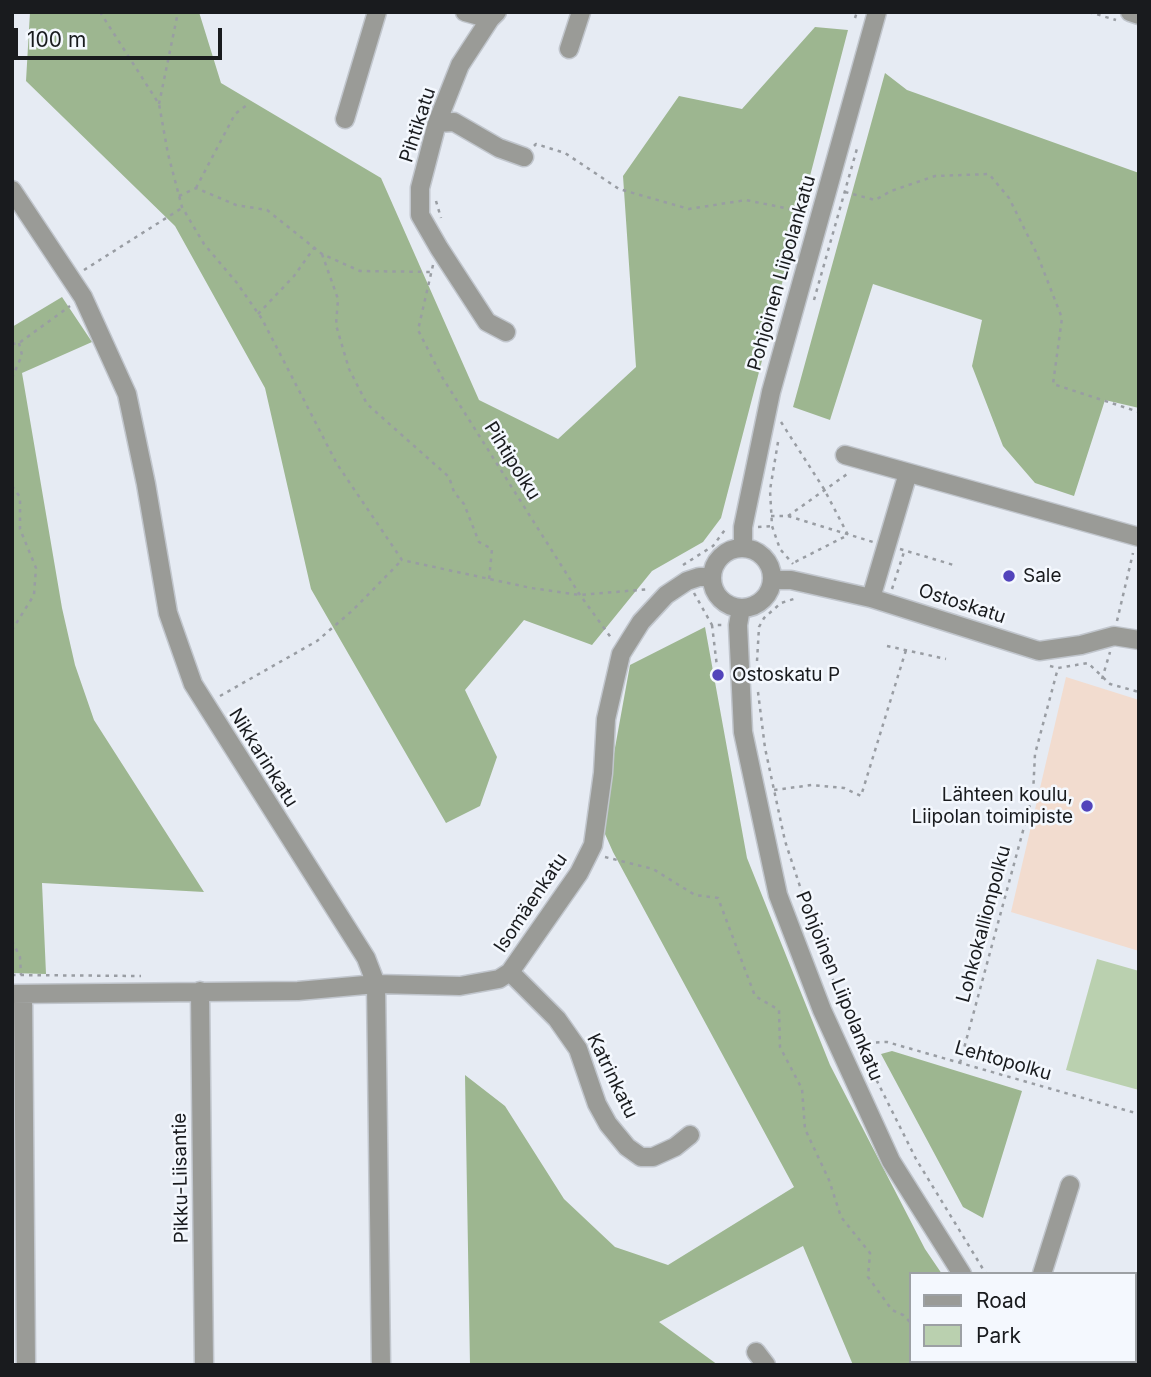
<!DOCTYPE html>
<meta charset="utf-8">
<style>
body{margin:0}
#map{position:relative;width:1151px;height:1377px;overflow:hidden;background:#e6ebf3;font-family:Inter,sans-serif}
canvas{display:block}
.frame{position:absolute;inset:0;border:14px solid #191b1e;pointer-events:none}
.legend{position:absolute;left:909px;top:1272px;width:228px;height:91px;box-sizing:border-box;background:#f4f8fe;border:2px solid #9ca0a4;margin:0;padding:9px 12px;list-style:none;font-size:21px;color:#191b1e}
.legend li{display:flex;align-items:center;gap:14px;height:35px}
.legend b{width:35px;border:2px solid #9ca0a4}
.scale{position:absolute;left:14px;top:28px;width:208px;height:32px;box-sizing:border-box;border:4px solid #191b1e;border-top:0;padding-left:9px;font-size:21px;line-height:24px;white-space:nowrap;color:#191b1e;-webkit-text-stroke:5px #f4f8fe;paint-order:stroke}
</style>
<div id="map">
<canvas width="1151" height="1377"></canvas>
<div class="frame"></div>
<ul class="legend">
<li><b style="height:9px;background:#9a9b97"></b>Road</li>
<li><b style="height:19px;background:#bad0af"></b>Park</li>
</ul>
<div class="scale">100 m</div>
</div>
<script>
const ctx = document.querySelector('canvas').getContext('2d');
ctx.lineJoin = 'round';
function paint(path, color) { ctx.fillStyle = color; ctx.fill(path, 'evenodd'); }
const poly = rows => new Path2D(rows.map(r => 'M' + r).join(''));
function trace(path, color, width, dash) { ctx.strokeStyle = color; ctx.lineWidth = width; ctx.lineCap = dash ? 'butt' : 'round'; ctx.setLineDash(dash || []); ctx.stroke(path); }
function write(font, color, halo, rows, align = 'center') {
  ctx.font = font + ' Inter,sans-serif'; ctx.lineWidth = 5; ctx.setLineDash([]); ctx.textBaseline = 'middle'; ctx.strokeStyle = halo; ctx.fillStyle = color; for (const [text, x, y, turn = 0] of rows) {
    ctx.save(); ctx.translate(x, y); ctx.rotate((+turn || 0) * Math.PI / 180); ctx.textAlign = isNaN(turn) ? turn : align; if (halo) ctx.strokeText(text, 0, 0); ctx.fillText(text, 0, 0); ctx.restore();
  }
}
const education = poly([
 [1066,677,1139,700,1139,951,1011,912]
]);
const green = poly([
 [1097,959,1139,971,1139,1090,1066,1070]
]);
const forest = poly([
 [30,12,199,12,221,83,381,178,479,400,558,439,636,367,623,176,679,96,742,109,815,27,848,30,721,518,703,542,652,571,592,645,524,620,465,690,497,757,480,806,446,823,311,589,265,388,175,226,26,81],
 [885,73,907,90,1139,173,1139,408,1105,400,1074,496,1035,483,1003,446,972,366,982,320,873,284,830,420,793,407],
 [62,297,92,342,22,373,62,608,75,665,94,720,204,892,42,883,46,974,12,973,12,327],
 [705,627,747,858,830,1065,925,1249,942,1274,911,1274,911,1361,1002,1361,1005,1365,853,1365,803,1246,659,1322,718,1365,470,1365,465,1075,505,1106,564,1199,615,1247,668,1265,794,1187,613,852,601,825,630,665],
 [892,1051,1022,1091,983,1218,963,1207,881,1054]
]);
const path = poly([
 [100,12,159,104,168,154,182,207,204,244,237,283,262,319,337,464,402,560,531,588,580,595,650,589],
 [1089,12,1116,20],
 [855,18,857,12],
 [159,104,178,12],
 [534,146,536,144,565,153,619,189,689,209,746,200,804,212],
 [196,188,235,114,247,105],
 [845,192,875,200,891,191,935,176,989,174,1009,198,1037,254,1062,318,1053,384,1139,412],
 [179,196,196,188,236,205,267,210,322,254,360,271,431,272],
 [436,201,441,218],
 [322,254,338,299,336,325,349,369,367,404,449,477,454,492,464,504,479,542,492,549,489,580],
 [433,265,418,330,442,377,580,595,612,639],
 [84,270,182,208],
 [814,300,858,145],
 [258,314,294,276,314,248],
 [12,344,19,343,70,306],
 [12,378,22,355,19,343],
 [781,422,824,489,848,535,793,563],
 [778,442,770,490,772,526,780,549,793,564],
 [12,486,20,497,20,529,36,568,34,595,12,630],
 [771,516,788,516,873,542],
 [788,516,850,472],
 [758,527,772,526],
 [900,549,957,566],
 [683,565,713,546,727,527],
 [892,589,904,552],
 [694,593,712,625,722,625],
 [1117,621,1133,553],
 [712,625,718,675],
 [887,646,946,659],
 [757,661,759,627,764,618,781,603,797,598],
 [1050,666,1058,668,1088,663,1110,684,1139,692],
 [1102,679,1110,652],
 [758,692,765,748,785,841,814,929,834,982,858,1043,916,1159,986,1274],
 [220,696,317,641,353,610,401,561],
 [774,790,812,785,844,788,861,796,906,650],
 [605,857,653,869,695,895,718,898,755,996,779,1010,780,1047,802,1089,805,1129,829,1180,841,1217,870,1253,868,1277,892,1310,903,1315,911,1323],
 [12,941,20,957,21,975],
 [12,975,141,976],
 [859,1043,887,1042,1139,1114],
 [960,1063,1033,794,1035,754,1058,668],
 [948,1361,951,1365],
 [1046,1361,1049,1365]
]);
const minor = poly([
 [465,12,490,19],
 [497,12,490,19,460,65,437,123,420,188,420,215,439,248,487,322,506,332],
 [1130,12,1139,15],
 [569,49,581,12],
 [345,119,377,12],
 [437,123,454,122,499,148,524,157],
 [12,190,83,297,127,394,146,484,168,613,193,684,366,958,376,984,381,1365],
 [845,455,1139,537],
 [743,547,743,527,771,392,877,12],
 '712 578a30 30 0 1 1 60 0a30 30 0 1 1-60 0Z',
 [772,580,791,580,871,598,1039,651,1081,645,1114,636,1139,640],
 [871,598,908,473],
 [741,608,738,625,743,732,778,895,822,1010,891,1161,962,1274],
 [510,972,557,1019,578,1049,597,1104,608,1124,627,1147,641,1157,653,1157,675,1147,690,1135],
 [200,991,204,1365],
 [12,994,298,991,376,984,460,986,499,979,510,972,579,873,593,845,603,773,606,719,621,654,641,622,666,595,687,581,699,577,712,577],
 [23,994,26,1365],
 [1042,1274,1070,1185],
 [1135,1341,1139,1327],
 [756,1352,766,1365],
 [1020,1361,1023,1365],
 [1099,1361,1102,1365],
 [1129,1365,1130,1361]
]);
const markers = [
 [1009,576,7,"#5244bb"],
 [718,675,7,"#5244bb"],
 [1087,806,7,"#5244bb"]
];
const streetNames = [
 ["Pihtikatu",418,125,-72],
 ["Pohjoinen Liipolankatu",782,273,-74],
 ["Pihtipolku",512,461,58],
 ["Ostoskatu",962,604,18],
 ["Nikkarinkatu",263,758,58],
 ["Isomäenkatu",531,903,-56],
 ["Lohkokallionpolku",984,924,-75],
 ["Pohjoinen Liipolankatu",839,986,68],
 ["Lehtopolku",1003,1061,16],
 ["Katrinkatu",612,1076,64],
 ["Pikku-Liisantie",181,1178,-91]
];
const poiNames = [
 ["Sale",1023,576],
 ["Ostoskatu P",732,675],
 ["Lähteen koulu,",1073,795,"right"],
 ["Liipolan toimipiste",1073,817,"right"]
];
paint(education, '#f2dccf');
paint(green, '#bad0af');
paint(forest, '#9db690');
trace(minor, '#c1c6cd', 21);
trace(path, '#999da3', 2.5, [3.5, 5]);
trace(minor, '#9a9b97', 18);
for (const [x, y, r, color] of markers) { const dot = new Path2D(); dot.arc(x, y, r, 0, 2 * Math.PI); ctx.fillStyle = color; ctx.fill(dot); trace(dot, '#f4f8fe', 2.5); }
write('19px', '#191b1e', '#f4f8fe', streetNames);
write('19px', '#191b1e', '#f4f8fe', poiNames, 'left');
</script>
